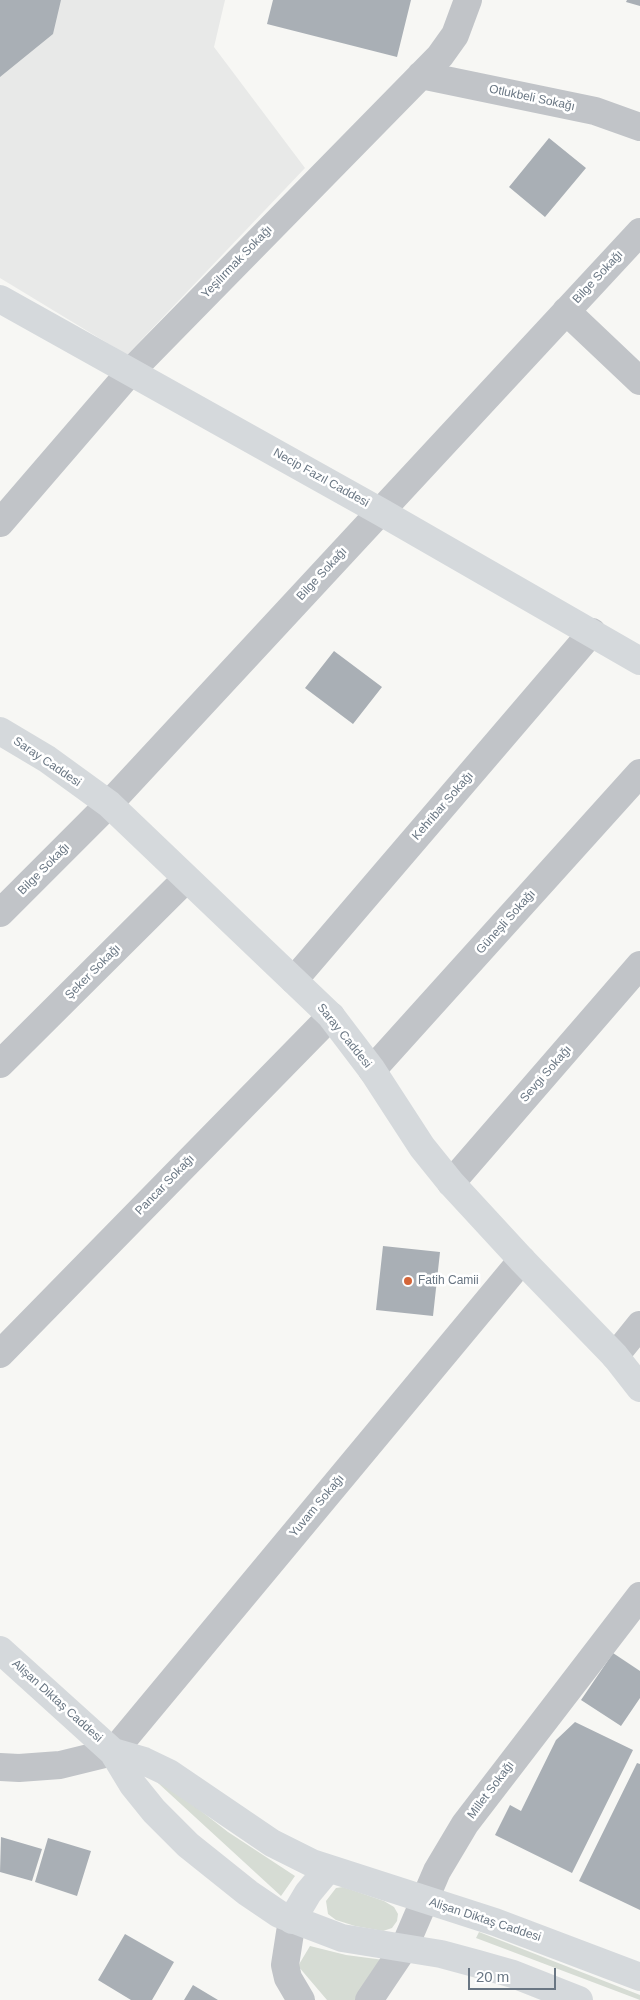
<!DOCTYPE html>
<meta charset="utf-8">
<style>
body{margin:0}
#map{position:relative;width:640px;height:2000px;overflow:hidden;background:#f7f7f4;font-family:Arial,sans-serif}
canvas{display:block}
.scale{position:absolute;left:468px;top:1968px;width:88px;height:22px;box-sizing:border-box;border:2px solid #697683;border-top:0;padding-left:6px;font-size:15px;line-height:18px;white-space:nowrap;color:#697683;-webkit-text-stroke:4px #fff;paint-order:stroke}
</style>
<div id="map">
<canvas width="640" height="2000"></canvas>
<div class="scale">20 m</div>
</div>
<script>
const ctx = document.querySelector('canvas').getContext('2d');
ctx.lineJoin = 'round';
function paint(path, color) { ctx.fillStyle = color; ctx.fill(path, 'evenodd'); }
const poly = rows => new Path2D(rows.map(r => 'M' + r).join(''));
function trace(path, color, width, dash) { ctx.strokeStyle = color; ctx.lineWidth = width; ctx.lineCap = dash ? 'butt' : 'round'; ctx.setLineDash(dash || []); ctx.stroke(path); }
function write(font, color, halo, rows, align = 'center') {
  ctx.font = font + ' Arial,sans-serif'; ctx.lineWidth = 5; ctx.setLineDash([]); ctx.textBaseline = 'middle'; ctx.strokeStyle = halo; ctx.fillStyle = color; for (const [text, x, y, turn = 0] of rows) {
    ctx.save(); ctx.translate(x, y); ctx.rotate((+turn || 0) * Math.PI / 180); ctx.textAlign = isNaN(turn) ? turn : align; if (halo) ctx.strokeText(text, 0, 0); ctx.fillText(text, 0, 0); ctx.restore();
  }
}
const built = poly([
 [0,0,225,0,214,47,305,168,127,355,0,278]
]);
const green = poly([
 [161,1780,228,1832,295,1876,281,1896,158,1783],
 [343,1887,384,1901,394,1907,398,1914,397,1921,392,1928,383,1931,355,1926,336,1920,328,1914,326,1901,336,1888],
 [479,1932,640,1995,640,2000,476,1938],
 [310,1946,346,1955,384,1960,358,2000,327,2000,298,1966]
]);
const building = poly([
 [0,0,61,0,53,34,0,77],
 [273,0,411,0,397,57,267,24],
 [627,0,640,0,640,6,626,2],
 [549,138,586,168,545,217,509,187],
 [334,651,382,687,353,724,305,688],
 [383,1246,440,1252,433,1316,376,1310],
 [613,1653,640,1671,640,1698,621,1726,581,1700],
 [575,1722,633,1750,572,1873,495,1835,510,1805,521,1811,556,1740],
 [637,1763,640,1764,640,1910,579,1881],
 [1,1837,42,1849,32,1881,0,1872],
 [48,1838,91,1851,77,1896,35,1882],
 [125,1934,174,1962,152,2000,131,2000,98,1980],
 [193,1985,218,2000,184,2000]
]);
const street = poly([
 [421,75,595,111,640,127],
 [566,311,640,381],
 [0,523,131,371,440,56,455,35,468,0],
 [0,913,109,804,640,232],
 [294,980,592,632],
 [0,1064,186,879],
 [372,1070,640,773],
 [451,1183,640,965],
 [0,1354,331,1016],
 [615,1356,640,1325],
 [0,1767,19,1768,60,1765,113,1752,522,1260],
 [292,1920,285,1965,288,1978,301,2000],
 [369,2000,404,1948,437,1871,465,1824,640,1596]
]);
const secondary = poly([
 [0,299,381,512,640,661],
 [0,731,47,759,109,804,331,1016,372,1070,422,1147,451,1183,522,1260,615,1356,640,1388],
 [0,1650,113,1752,133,1785,154,1811,188,1845,248,1893,279,1914,342,1938,441,1954,478,1964,513,1974,579,2000],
 [113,1752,144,1761,169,1773,272,1843,312,1863,495,1922,640,1977],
 [292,1920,308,1893,328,1869]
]);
const markers = [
 [408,1281,5,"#d46538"]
];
const streetNames = [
 ["Otlukbeli Sokağı",532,98,12],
 ["Yeşilırmak Sokağı",237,262,-46],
 ["Bilge Sokağı",598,277,-47],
 ["Necip Fazıl Caddesi",321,478,29],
 ["Bilge Sokağı",322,574,-47],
 ["Saray Caddesi",47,762,34],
 ["Kehribar Sokağı",443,806,-49],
 ["Bilge Sokağı",44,869,-45],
 ["Güneşli Sokağı",506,922,-48],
 ["Şeker Sokağı",93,972,-45],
 ["Saray Caddesi",344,1036,51],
 ["Sevgi Sokağı",546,1074,-49],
 ["Pancar Sokağı",165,1185,-46],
 ["Yuvam Sokağı",317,1506,-50],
 ["Alişan Diktaş Caddesi",57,1701,42],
 ["Millet Sokağı",491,1790,-53],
 ["Alişan Diktaş Caddesi",485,1920,18]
];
const poiNames = [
 ["Fatih Camii",418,1281]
];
paint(built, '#e8e9e8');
paint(green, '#d6dcd4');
paint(building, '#a9afb5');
trace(street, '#c1c4c8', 28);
trace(secondary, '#d5d9dc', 28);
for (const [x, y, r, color] of markers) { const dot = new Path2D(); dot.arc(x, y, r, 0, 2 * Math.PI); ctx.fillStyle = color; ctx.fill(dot); trace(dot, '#fff', 2); }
write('12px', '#697683', '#fff', streetNames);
write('12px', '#697683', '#fff', poiNames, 'left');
</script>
